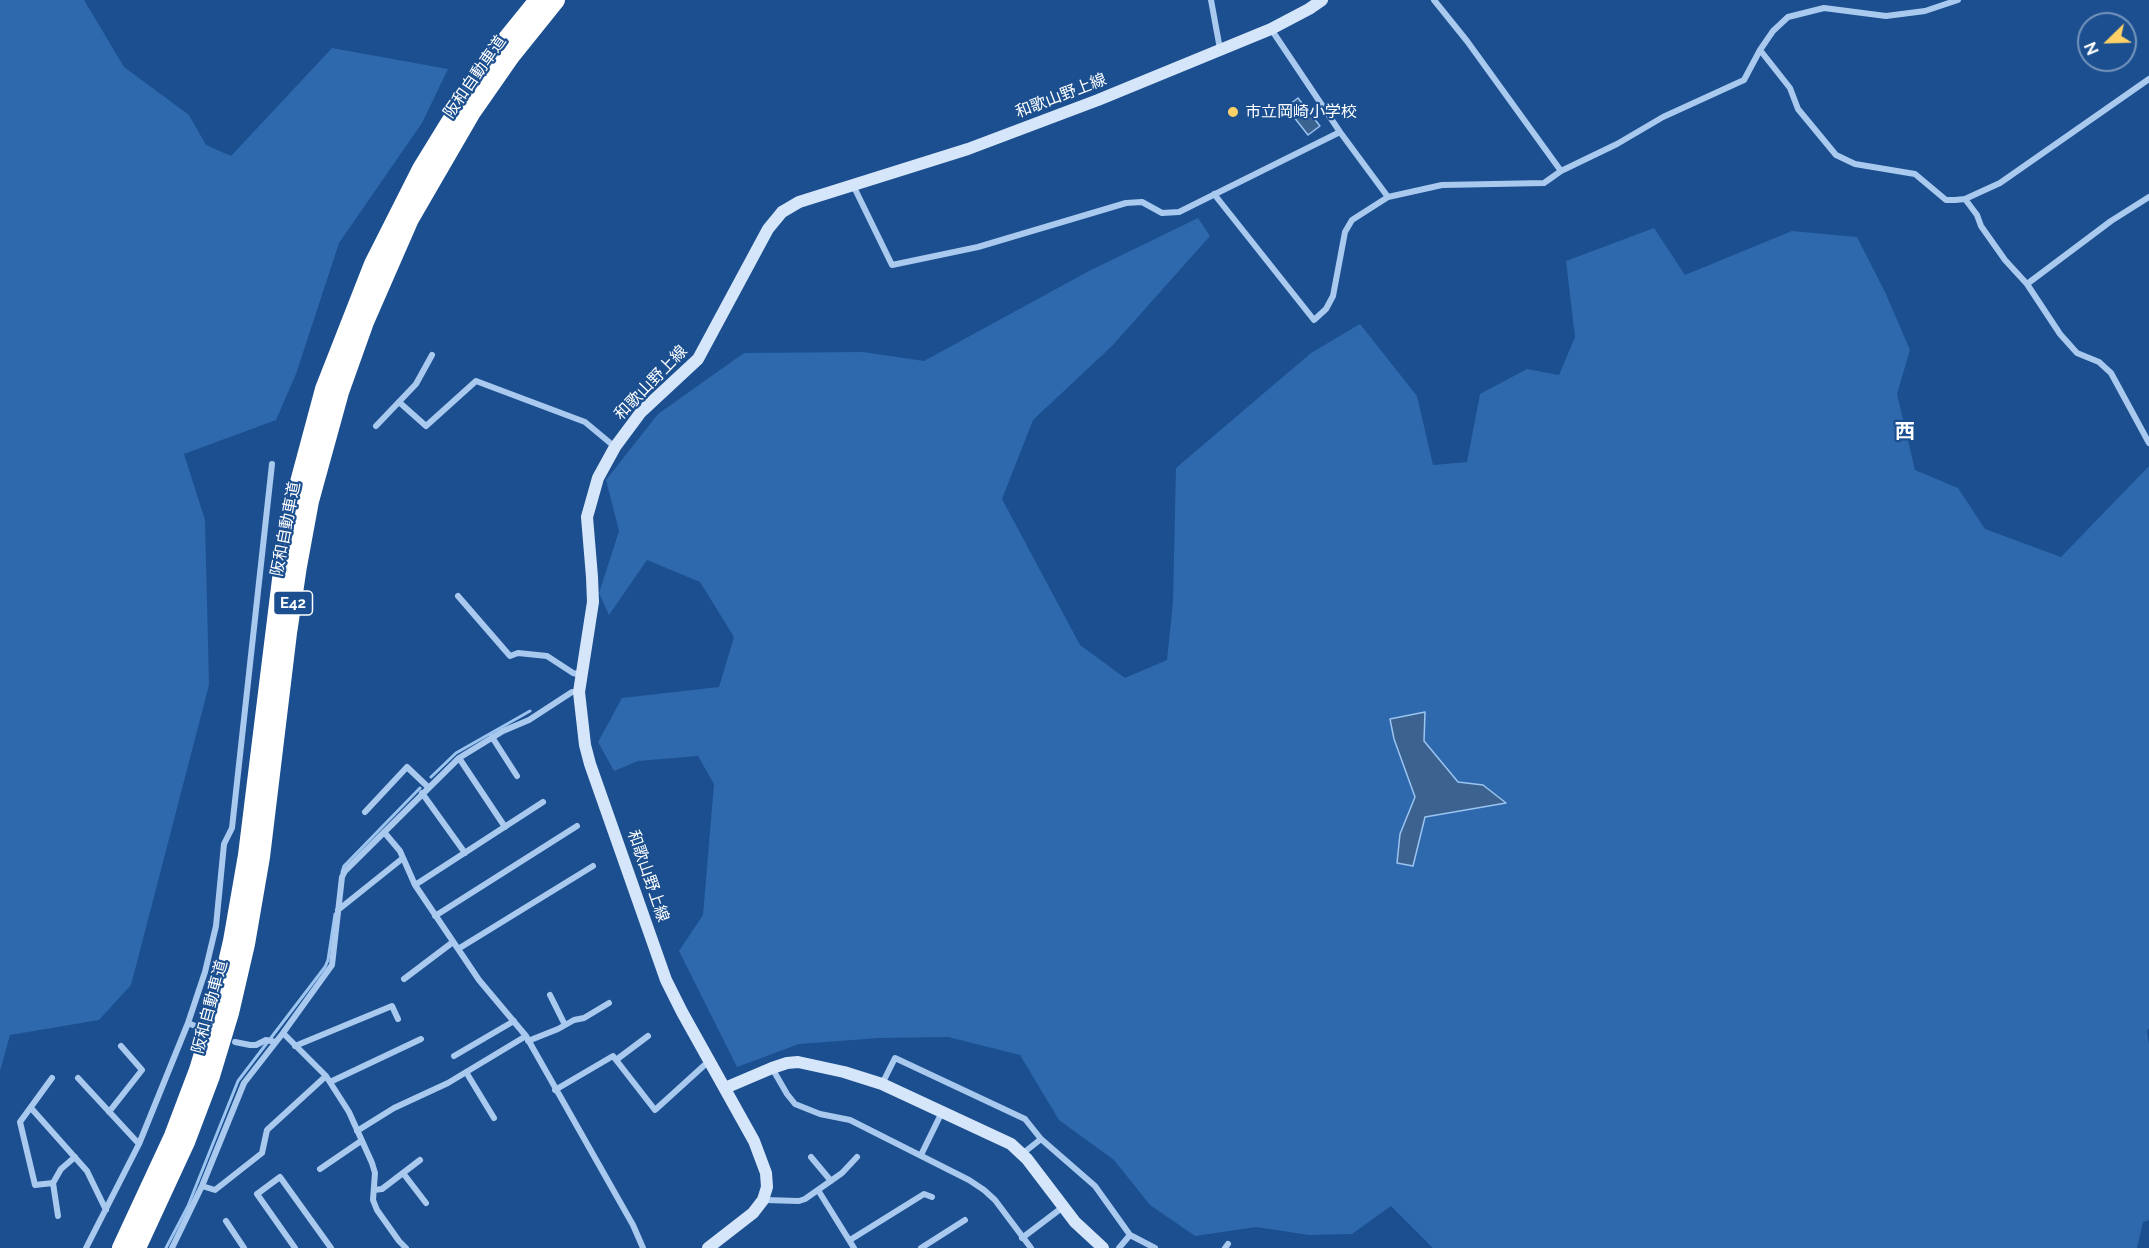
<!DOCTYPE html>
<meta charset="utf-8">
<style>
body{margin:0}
#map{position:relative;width:2149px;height:1248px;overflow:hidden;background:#1b4f8f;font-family:Raleway,sans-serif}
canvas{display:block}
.north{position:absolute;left:2077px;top:12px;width:60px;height:60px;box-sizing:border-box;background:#1b4f8f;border:2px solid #7695bc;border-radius:50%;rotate:247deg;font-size:16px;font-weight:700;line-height:24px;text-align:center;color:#fff}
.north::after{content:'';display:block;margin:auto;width:21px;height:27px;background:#ffd166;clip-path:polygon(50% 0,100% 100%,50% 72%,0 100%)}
</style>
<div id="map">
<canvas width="2149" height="1248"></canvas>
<div class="north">N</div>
</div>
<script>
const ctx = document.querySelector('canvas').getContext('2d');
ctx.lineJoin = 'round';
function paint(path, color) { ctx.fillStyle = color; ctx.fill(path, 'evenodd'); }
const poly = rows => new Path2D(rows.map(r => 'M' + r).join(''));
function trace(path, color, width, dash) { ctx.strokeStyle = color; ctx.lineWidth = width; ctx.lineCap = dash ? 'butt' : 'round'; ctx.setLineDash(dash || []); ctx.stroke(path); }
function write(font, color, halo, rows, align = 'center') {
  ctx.font = font + ' Raleway,"Noto Sans JP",sans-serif'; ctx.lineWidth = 4.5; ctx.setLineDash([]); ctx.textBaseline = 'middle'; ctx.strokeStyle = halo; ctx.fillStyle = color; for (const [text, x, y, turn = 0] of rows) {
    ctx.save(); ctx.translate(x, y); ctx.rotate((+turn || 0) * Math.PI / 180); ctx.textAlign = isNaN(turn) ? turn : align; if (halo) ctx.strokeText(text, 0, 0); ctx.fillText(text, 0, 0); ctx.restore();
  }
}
const green = poly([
 [0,0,84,0,124,67,189,115,206,145,231,156,332,48,448,69,422,123,339,243,296,374,276,420,184,454,205,520,209,685,131,985,99,1020,10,1035,0,1071],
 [1198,218,1210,236,1112,346,1033,420,1002,499,1080,645,1125,678,1167,660,1173,602,1176,468,1311,353,1360,324,1417,396,1433,465,1467,462,1480,394,1527,369,1559,375,1575,337,1566,261,1654,228,1685,275,1792,231,1857,237,1885,292,1910,350,1897,394,1915,470,1958,488,1985,529,2061,557,2149,466,2149,1028,2147,1031,2149,1044,2149,1220,2143,1222,2137,1248,1433,1248,1391,1206,1352,1234,1309,1235,1256,1227,1195,1236,1150,1205,1114,1160,1059,1120,1020,1055,948,1037,879,1038,799,1044,737,1067,679,951,703,915,714,784,698,756,638,761,614,771,598,742,622,698,719,687,734,637,700,582,647,560,609,615,599,593,619,531,606,480,658,414,744,353,863,352,924,361,1089,271]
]);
const water = poly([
 [1298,98,1320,126,1308,135,1286,107,1298,98],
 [1425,712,1424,741,1458,782,1483,785,1506,803,1425,817,1413,866,1397,863,1400,834,1415,797,1394,739,1390,719,1425,712]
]);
const stream = poly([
 [431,777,456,753,530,711],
 [342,872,344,866,420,788],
 [166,1248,188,1206,238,1081,325,967,328,960,335,914]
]);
const street = poly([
 [1211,0,1220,49],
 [1434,0,1467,41,1561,171],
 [1271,29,1340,132,1388,197],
 [1760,50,1790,88,1798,109,1836,155,1855,164,1915,174,1946,200,1955,200,1965,199,2000,183,2149,79],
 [853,185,892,265,978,247,1126,203,1142,202,1162,213,1179,212,1340,132],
 [1214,194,1314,320,1326,309,1333,296,1345,232,1352,220,1388,197,1442,185,1544,183,1561,171,1617,144,1663,117,1744,80,1760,50,1773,31,1788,17,1824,8,1886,16,1925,11,1958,0],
 [1965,199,1977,215,1981,226,2005,260,2027,284,2060,334,2077,353,2099,362,2111,373,2149,443],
 [2027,284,2111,221,2149,197],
 [399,402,426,426,476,381,585,422,615,447],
 [376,426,416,384,432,355],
 [458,596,510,656,518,653,547,656,573,673,581,675],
 [492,737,517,776],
 [459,758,505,827],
 [422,793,465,853],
 [365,812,407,767,428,787],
 [384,832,400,851,415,885,479,980,526,1036,633,1225,643,1248],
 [415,885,543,802],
 [338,910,403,858],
 [435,916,577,826],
 [458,949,593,866],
 [404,979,453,942],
 [550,995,565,1025],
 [188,1023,200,1028],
 [283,1033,326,1076,349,1112,372,1163,375,1173,373,1200,377,1210,399,1241,406,1248],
 [528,1041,558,1029,574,1020,584,1018,609,1003],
 [235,1042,250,1045,256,1045,266,1040,276,1042],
 [295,1046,392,1006,398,1019],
 [454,1056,514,1021],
 [616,1060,648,1036],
 [772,1068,787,1094,795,1104,820,1114,850,1120,969,1180,984,1190,995,1200,1031,1248],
 [466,1072,494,1118],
 [52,1078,20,1122,35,1185,53,1183,58,1216],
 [78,1078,139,1144],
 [330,1082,421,1039],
 [882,1084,895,1058,1025,1119,1041,1139,1095,1186,1130,1235,1155,1248],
 [555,1090,613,1056,655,1110,709,1061],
 [31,1108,87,1171,106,1210],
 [109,1112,142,1070,121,1046],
 [357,1131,394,1108,448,1083,526,1036],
 [1022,1154,1041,1139],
 [921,1155,942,1112],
 [811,1157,831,1181],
 [320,1169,361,1141],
 [403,1173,426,1203],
 [53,1183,61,1169,75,1157],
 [202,1186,215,1190,262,1153,267,1130,326,1076],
 [374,1190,382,1189,420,1160],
 [818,1190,854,1248],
 [764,1200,799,1201,805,1199,842,1173,857,1157],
 [226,1221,244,1248],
 [1022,1238,1063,1207],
 [850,1240,924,1194,932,1197],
 [86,1248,139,1144,188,1023,205,972,216,926,224,844,232,828,272,464],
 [172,1248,202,1186,244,1083,283,1033,332,965,342,877,345,871,459,758,503,731,529,720,572,692,579,692],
 [295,1248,257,1194,280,1177,331,1248],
 [921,1248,965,1220],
 [1119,1248,1130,1235],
 [1225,1248,1228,1244]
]);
const secondary = poly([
 [725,1088,772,1068,787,1063,798,1062,844,1072,882,1084,1011,1144,1027,1159,1075,1222,1103,1248],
 [708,1248,753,1213,763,1200,767,1187,766,1173,754,1141,682,1012,666,980,590,764,585,745,579,692,593,602,592,577,587,517,598,478,615,447,641,412,698,359,768,229,782,212,799,202,968,149,1098,100,1271,29,1309,9,1322,0]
]);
const highway = poly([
 [121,1248,173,1136,198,1070,216,1010,232,941,247,855,283,563,295,497,324,389,373,264,421,169,461,104,500,47,538,0],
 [137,1248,186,1142,211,1076,230,1013,246,944,261,857,288,633,298,566,310,501,340,392,365,322,410,219,472,112,511,56,556,0]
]);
const markers = [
 [1233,112,6,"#ffd166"]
];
const shields = [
 [293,603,39]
];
const shieldNames = [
 ["E42",293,603]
];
const streetNames = [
 ["阪和自動車道",475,77,-55],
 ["和歌山野上線",1061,96,-21],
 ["和歌山野上線",651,383,-46],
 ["阪和自動車道",286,529,-79],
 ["和歌山野上線",648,876,71],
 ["阪和自動車道",210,1007,-75]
];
const poiNames = [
 ["市立岡崎小学校",1245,112]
];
const quarterNames = [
 ["西",1905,432]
];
paint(green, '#2e69ad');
paint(water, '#3c6290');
trace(water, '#9cc4f0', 1.5);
trace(stream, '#9cc4f0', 3);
trace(street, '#a9c9ee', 6);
trace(secondary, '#d6e6fa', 12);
trace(highway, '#fff', 18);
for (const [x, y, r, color] of markers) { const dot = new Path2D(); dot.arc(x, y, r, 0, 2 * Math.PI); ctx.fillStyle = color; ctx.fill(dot); trace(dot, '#1b4f8f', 2); }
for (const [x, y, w] of shields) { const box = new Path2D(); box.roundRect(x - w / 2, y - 12, w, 24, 4.5); ctx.fillStyle = '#1b4f8f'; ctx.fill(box); trace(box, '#fff', 1.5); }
write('bold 15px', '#fff', null, shieldNames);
write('16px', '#fff', '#1b4f8f', streetNames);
write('16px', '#fff', '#1b4f8f', poiNames, 'left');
write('bold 20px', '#fff', '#1b4f8f', quarterNames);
</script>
